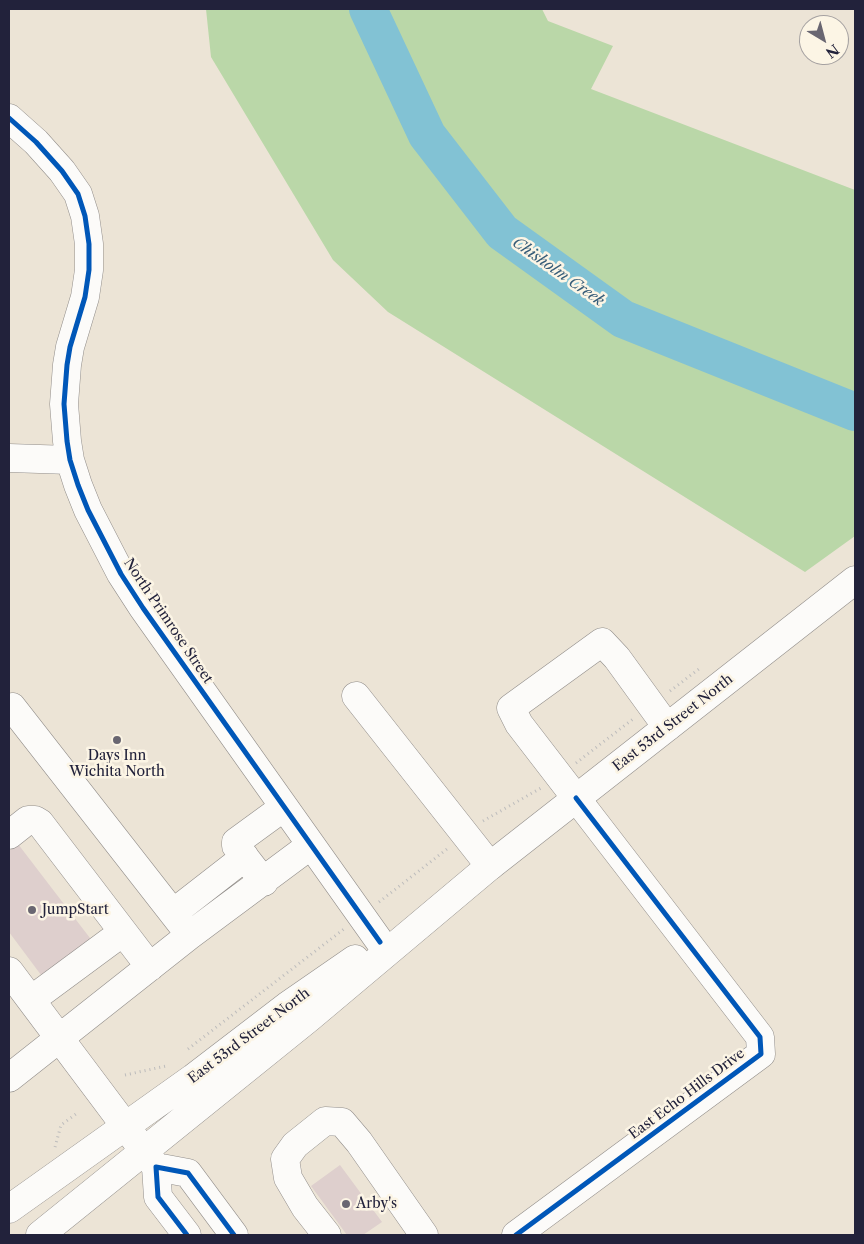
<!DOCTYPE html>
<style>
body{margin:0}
#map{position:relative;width:864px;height:1244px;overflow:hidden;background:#ece4d6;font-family:"Libre Caslon Text",serif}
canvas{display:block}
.frame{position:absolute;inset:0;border:10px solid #22223b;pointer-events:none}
.north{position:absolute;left:799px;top:15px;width:50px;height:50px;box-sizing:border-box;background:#fcf5e5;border:1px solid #a5a1a1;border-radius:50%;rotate:143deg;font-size:14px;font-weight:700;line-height:20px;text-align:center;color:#22223b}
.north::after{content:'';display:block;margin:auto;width:18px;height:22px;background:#696671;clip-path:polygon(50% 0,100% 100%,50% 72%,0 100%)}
</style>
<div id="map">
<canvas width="864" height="1244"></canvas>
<div class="frame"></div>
<div class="north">N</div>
</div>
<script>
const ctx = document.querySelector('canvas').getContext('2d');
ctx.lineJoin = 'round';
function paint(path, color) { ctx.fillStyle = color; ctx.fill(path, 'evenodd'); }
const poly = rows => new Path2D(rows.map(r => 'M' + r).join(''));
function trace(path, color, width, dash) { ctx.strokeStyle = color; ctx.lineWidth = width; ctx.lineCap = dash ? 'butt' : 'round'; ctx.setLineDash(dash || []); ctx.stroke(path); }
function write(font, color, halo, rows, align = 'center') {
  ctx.font = font + ' "Libre Caslon Text",serif'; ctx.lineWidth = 5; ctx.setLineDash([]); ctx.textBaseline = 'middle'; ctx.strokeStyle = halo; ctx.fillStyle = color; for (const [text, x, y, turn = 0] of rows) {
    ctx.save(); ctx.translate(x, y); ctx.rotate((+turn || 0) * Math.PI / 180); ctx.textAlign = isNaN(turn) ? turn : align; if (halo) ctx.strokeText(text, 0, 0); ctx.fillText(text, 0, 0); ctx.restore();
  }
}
const green = poly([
 [206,9,542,9,548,21,613,46,591,89,855,190,855,536,805,572,388,312,333,260,211,57]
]);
const river = poly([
 [368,9,427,135,502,232,623,319,855,412]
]);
const building = poly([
 [18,844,93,942,44,979,9,932,9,851],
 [340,1165,382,1222,363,1235,347,1235,311,1186]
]);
const path = poly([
 [670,691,699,669],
 [576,763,633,719],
 [483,821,541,788],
 [379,902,447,849],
 [188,1049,344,929],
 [125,1075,166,1066,168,1065],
 [55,1147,61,1125,76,1114]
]);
const minor = poly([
 [9,118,36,142,62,171,78,194,85,216,89,244,89,270,85,297,70,347,67,365,64,404,67,441,70,460,78,485,88,510,121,574,143,608,380,942],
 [9,458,70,460],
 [356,696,490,866],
 [12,707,190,935],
 [9,835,28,820,35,820,40,823,150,967],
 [264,882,236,846,236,842,284,807],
 [173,913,245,857],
 [9,971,156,1167],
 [31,1000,123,932],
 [9,1078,190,935,311,845],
 [156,1167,188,1173,234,1235],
 [156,1167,158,1197,187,1235],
 [327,1235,305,1207,288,1178,285,1159,295,1145,325,1121,342,1122,359,1142,424,1235],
 [516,1235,761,1054,760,1037,519,724,511,708,602,642,617,658,667,727]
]);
const major = poly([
 [9,1209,193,1078,287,1006,355,959],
 [40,1235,309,1018,490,866,855,580]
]);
const cycleway = poly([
 [9,118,36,142,62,171,78,194,85,216,89,244,89,270,85,297,70,347,67,365,64,404,67,441,70,460,78,485,88,510,121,574,143,608,380,942],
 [187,1235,158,1197,156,1167,188,1173,234,1235],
 [516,1235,761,1054,760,1037,576,798]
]);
const markers = [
 [117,740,5,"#696671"],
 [32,910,5,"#696671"],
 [346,1204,5,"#696671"]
];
const streetNames = [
 ["North Primrose Street",168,621,56],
 ["East 53rd Street North",673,723,-38],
 ["East 53rd Street North",249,1036,-37],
 ["East Echo Hills Drive",687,1094,-37]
];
const poiNames = [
 ["Days Inn",117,756,"center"],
 ["Wichita North",117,772,"center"],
 ["JumpStart",42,910],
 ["Arby's",356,1204]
];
const waterNames = [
 ["Chisholm Creek",558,272,35]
];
paint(green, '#bad7a8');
trace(river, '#82c2d4', 38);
paint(building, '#decfcd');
trace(minor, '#918d8a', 29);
trace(major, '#918d8a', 29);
trace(path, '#bdbcbc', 3, [1, 4]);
trace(minor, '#fcfbf9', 28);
trace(major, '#fcfbf9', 28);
trace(cycleway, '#0057b8', 5);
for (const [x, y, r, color] of markers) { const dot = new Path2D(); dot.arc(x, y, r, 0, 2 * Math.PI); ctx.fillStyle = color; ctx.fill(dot); trace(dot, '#fcf5e5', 2); }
write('14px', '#22223b', '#fcf5e5', streetNames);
write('14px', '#22223b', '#fcf5e5', poiNames, 'left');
write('italic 15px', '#365c78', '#fcf5e5', waterNames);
</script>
